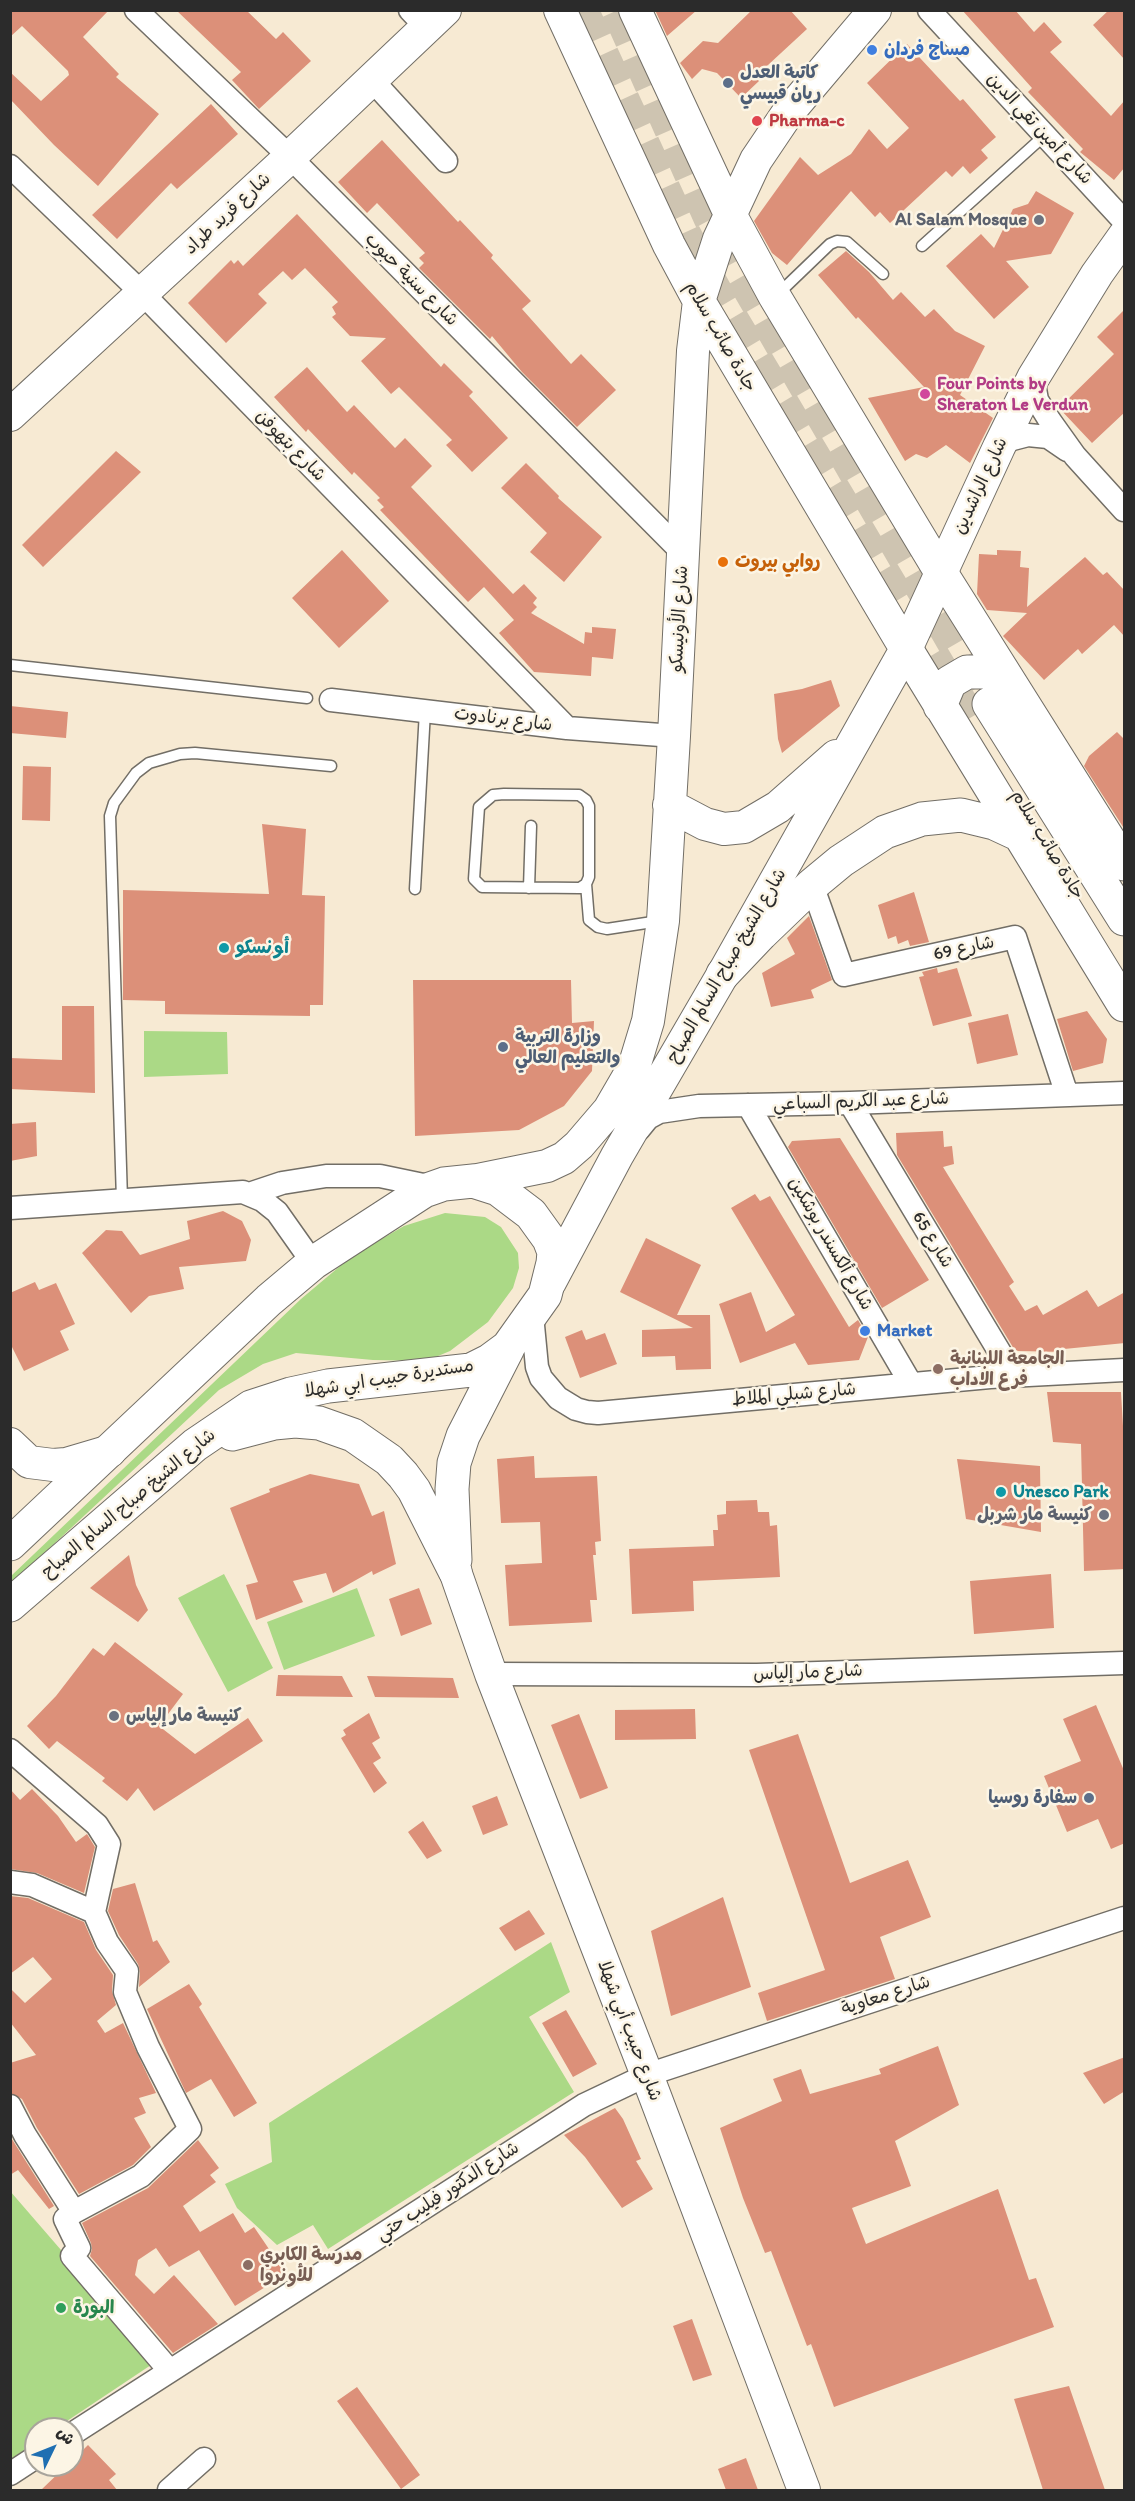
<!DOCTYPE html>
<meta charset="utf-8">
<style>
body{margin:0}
#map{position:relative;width:1135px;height:2501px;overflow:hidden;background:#f7ead3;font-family:Itim,"Playpen Sans Arabic",sans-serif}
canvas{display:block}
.frame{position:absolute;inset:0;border:12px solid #2b2b2b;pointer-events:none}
.north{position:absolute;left:24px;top:2417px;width:60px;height:60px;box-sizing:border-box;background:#fcf5e5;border:2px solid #a8a49b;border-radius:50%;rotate:47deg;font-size:16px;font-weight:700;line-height:24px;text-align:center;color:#2b2b2b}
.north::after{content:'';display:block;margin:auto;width:21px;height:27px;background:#1f6fb2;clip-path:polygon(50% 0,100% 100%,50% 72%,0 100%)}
</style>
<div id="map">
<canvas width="1135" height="2501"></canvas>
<div class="frame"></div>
<div class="north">ش</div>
</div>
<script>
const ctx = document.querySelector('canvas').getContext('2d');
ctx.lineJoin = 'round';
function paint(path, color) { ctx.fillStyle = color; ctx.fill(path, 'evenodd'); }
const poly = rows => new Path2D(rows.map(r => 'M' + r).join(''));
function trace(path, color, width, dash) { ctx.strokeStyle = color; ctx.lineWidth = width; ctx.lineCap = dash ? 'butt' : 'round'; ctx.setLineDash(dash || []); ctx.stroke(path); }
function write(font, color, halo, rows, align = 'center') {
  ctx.font = font + ' Itim,"Playpen Sans Arabic",sans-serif'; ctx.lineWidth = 5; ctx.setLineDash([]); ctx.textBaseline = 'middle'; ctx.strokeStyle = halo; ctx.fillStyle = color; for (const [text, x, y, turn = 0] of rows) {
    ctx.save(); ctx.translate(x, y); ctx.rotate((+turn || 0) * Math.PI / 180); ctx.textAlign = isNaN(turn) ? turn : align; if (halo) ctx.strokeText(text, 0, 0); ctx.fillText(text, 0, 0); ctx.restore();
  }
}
const green = poly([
 [144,1031,227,1032,228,1074,144,1077],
 [445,1213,485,1217,501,1227,518,1253,519,1268,513,1288,488,1322,450,1351,426,1361,373,1360,296,1353,263,1364,219,1390,11,1584,11,1576,301,1299,352,1256,404,1226],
 [224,1574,273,1668,228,1692,178,1598],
 [357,1588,375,1636,284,1670,267,1622],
 [551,1942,570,1992,529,2017,574,2092,328,2249,313,2225,277,2245,237,2208,225,2184,272,2162,269,2123],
 [10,2191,157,2361,55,2429,36,2429,36,2442,11,2459]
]);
const building = poly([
 [10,10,109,10,83,37,119,74,116,77,159,114,98,186,54,145,10,99,10,72,41,101,69,75,68,71,22,26,10,37],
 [176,10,246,10,276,39,283,32,311,61,259,109,232,80,241,72],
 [655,10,697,10,667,36],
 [752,10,790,10,807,29,755,77,759,81,741,98,717,73,702,69,692,79,680,63,703,41,718,43],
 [962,10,1015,10,1034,32,1044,22,1062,42,1050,52,1111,116,1125,100,1125,167,1114,180,1080,152,1083,149,1028,92,1032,88],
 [1109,10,1125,10,1125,60,1093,25],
 [907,44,960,101,963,99,996,137,981,150,988,158,970,174,963,166,952,177,946,171,890,223,880,212,875,217,851,191,787,265,772,253,754,221,800,157,818,175,851,154,869,129,887,149,909,128,867,83],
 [211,104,238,134,177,189,171,183,117,239,92,215],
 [382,140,458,222,460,220,493,255,491,258,531,301,522,309,571,364,581,354,616,390,577,427,522,372,492,336,490,339,419,268,424,263,419,258,425,253,377,203,367,213,338,182],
 [1036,191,1074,213,1051,254,1006,261,1029,287,994,319,946,266,981,234,994,248,1013,209,1028,204],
 [297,214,441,367,444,363,473,392,469,396,508,438,472,472,446,445,452,440,399,387,391,394,361,361,386,338,350,336,332,317,336,314,332,307,338,302,305,268,292,280,283,271,258,294,267,303,226,343,188,303,231,260,234,264,238,260,243,266],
 [846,251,869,272,893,300,901,292,925,317,934,309,955,331,985,346,960,395,993,418,970,463,946,445,927,458,916,454,905,461,868,398,924,387,858,317,856,319,818,275],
 [1125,309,1125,412,1092,443,1059,408,1114,354,1097,337],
 [307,367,347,412,354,405,395,448,405,438,432,466,411,487,513,594,524,584,537,598,533,603,537,607,531,613,584,644,585,632,592,633,592,627,616,629,613,659,592,657,591,676,534,672,499,633,514,620,484,587,468,602,380,510,384,507,377,500,380,498,354,472,352,475,308,429,306,432,274,397],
 [116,451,141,472,43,567,22,545],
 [526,463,559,496,558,498,602,537,564,582,530,552,547,533,501,488],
 [342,550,389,601,339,648,292,598],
 [997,550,1021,551,1020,567,1029,568,1027,607,1085,557,1103,575,1107,572,1125,591,1125,637,1114,625,1082,654,1078,649,1044,680,1003,636,1027,613,987,610,977,594,979,554,997,555],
 [831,680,840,706,782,753,778,739,774,694,802,689],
 [10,706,68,712,66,738,10,733],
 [1117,732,1125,740,1125,830,1084,766,1089,756],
 [23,766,51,767,50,821,22,820],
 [262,824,306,829,302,895,325,896,323,1005,310,1005,310,1016,165,1014,165,1001,123,1000,123,890,269,894],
 [914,892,929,942,910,946,908,940,898,944,896,936,888,939,878,905],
 [809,916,832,980,811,990,814,998,771,1007,762,973,795,954,787,938],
 [937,968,938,973,957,968,972,1016,933,1026,919,977,924,976,922,972],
 [413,980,571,980,572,1023,594,1021,592,1071,564,1106,519,1130,415,1136],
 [62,1006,94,1006,95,1093,10,1089,10,1058,62,1060],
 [1087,1011,1107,1039,1103,1063,1073,1071,1057,1019],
 [1008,1014,1018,1055,977,1064,968,1023],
 [36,1122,37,1156,10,1161,10,1124],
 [943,1131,944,1147,952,1146,954,1164,943,1167,1014,1282,1009,1286,1025,1311,1037,1305,1043,1315,1087,1290,1098,1307,1125,1292,1125,1343,1064,1349,1066,1352,1018,1351,1014,1349,897,1155,896,1133],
 [840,1138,929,1280,882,1308,788,1147,792,1141],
 [755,1194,760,1201,770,1196,849,1327,858,1320,868,1337,859,1360,808,1365,795,1343,740,1363,719,1304,751,1292,766,1332,795,1315,731,1208],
 [223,1211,242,1221,251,1240,246,1261,179,1267,184,1289,149,1296,131,1313,82,1253,106,1230,122,1231,140,1255,190,1239,187,1221],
 [646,1238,701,1265,677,1315,710,1315,711,1369,676,1370,675,1356,642,1357,642,1330,693,1328,620,1292],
 [35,1282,39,1290,56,1283,75,1324,60,1331,69,1350,24,1371,10,1343,10,1293],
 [582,1330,586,1340,605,1333,617,1364,580,1378,565,1337],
 [1047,1392,1121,1392,1125,1460,1125,1569,1084,1571,1081,1444,1053,1442],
 [534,1456,535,1478,597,1476,601,1541,595,1542,596,1555,593,1555,597,1600,590,1600,592,1622,509,1626,505,1565,542,1563,540,1522,501,1523,497,1459],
 [957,1459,1040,1466,1041,1532,966,1519],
 [310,1474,359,1484,372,1516,384,1511,396,1564,373,1575,372,1571,333,1593,326,1573,293,1581,303,1602,256,1620,246,1585,258,1582,230,1508,270,1492,269,1489],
 [757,1500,758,1512,769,1512,770,1526,777,1525,780,1577,693,1581,694,1611,632,1614,629,1549,714,1546,713,1530,718,1530,717,1515,726,1514,726,1501],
 [129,1555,136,1585,148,1610,138,1622,90,1588],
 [1051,1574,1054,1628,974,1634,970,1581],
 [419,1588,432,1624,401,1636,389,1599],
 [115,1642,183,1694,159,1726,195,1754,248,1718,263,1741,154,1811,138,1788,127,1801,102,1781,105,1778,57,1741,49,1749,27,1726,56,1696,93,1648,104,1656],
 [278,1675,342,1676,353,1697,276,1696],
 [367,1676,453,1678,459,1698,375,1697],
 [1096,1705,1125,1773,1125,1843,1111,1849,1098,1819,1067,1832,1044,1776,1081,1761,1063,1719],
 [695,1709,696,1739,615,1740,615,1710],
 [369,1713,380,1738,372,1743,381,1758,373,1763,387,1783,374,1793,341,1738,346,1735,343,1730],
 [579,1714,608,1788,580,1799,551,1725],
 [798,1734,850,1883,908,1860,931,1917,880,1937,895,1979,767,2021,758,1993,825,1970,749,1750],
 [10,1789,20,1800,32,1789,58,1816,76,1842,87,1834,95,1847,84,1893,37,1873,10,1869],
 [497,1796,508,1825,483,1835,472,1806],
 [423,1821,442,1851,427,1859,408,1832],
 [135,1883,153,1942,157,1940,170,1962,139,1987,140,1972,138,1964,119,1935,108,1911,113,1889],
 [10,1896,28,1898,84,1922,96,1950,113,1975,112,1991,116,2005,97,2021,105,2033,123,2023,156,2093,139,2098,146,2113,134,2118,151,2147,133,2165,79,2194,37,2128,22,2099,10,2093,10,2063,36,2055,10,2022,10,1988,25,2003,52,1979,33,1957,10,1974],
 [723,1897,751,1987,671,2016,651,1931],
 [529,1910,545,1934,515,1951,499,1928],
 [189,1984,202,2004,199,2007,257,2103,234,2117,211,2079,186,2093,147,2009],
 [566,2010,597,2064,573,2077,542,2023],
 [938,2046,959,2105,895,2141,911,2186,852,2208,866,2244,998,2189,1029,2280,1036,2278,1054,2327,834,2407,811,2344,807,2346,771,2251,765,2253,743,2198,720,2128,782,2101,773,2079,801,2069,810,2094,881,2074,879,2069],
 [1125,2057,1125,2091,1104,2104,1083,2073],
 [615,2108,623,2119,641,2159,636,2161,653,2189,622,2208,585,2157,564,2135],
 [10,2136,54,2206,49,2209,18,2170,10,2175],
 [198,2140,219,2168,210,2175,216,2182,183,2206,200,2232,233,2213,245,2233,254,2227,286,2274,235,2306,199,2250,169,2267,156,2248,138,2260,135,2275,154,2294,174,2275,218,2324,173,2353,90,2256,92,2249,91,2243,82,2223,148,2188],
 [692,2319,712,2375,693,2381,673,2326],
 [1069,2386,1105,2490,1043,2490,1014,2399],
 [357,2387,420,2475,401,2489,337,2401],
 [88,2445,116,2474,109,2480,117,2490,41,2490,67,2465,72,2465,72,2461],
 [746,2458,758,2490,726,2490,718,2469]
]);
const highwayTunnel = poly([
 [582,10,685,235,716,292,970,718],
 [618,10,710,218,740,273,989,704]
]);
const lane = poly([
 [922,246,1045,135],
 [778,294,830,244,837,241,847,242,883,274],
 [10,665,307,698],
 [504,794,579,795,586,800,589,806,589,877,586,884,580,888,482,887,474,879,479,807,493,795,504,794],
 [586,884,589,920,598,927,607,929,659,921],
 [529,888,531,826],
 [415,889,425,711],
 [122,1200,110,816,114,803,136,773,149,763,180,754,195,753,331,766]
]);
const street = poly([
 [136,10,290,157,683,553],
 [410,10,427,28],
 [929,10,1124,221],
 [372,80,446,161],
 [10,166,142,293,567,728],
 [1033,378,1037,400,1050,421,1075,456,1124,510],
 [1001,442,1028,435,1048,437,1067,450],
 [331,700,567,728,674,736],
 [812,885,844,975,1015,937,1067,1095],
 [850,1103,1014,1376],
 [748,1105,911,1384],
 [639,1129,648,1118,659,1112,699,1106,850,1103,1124,1093],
 [249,1194,282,1183,326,1176,380,1176,433,1187],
 [10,1208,243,1192,262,1200,277,1212,313,1263],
 [532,1315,537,1367,541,1378,558,1398,576,1409,587,1412,598,1413,990,1377,1124,1370],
 [491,1674,757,1675,1124,1663],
 [10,1750,97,1825,109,1844,94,1912,107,1942,127,1971,125,1992,148,2047,190,2129,141,2176,74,2212],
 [10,1882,32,1885,94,1912],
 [10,2106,25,2135,74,2212,65,2219,79,2248,72,2256,169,2370],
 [72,2434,584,2105,647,2075,1124,1918],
 [10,2474,36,2457],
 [169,2490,204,2459]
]);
const secondary = poly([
 [560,10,669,245,699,301,906,649],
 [635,10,730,214,775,297,941,573],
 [10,415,290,157,445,10],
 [669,805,705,824,724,829,744,827,778,807,836,756],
 [473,1181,547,1166,564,1158,579,1145,609,1110,634,1067,648,1021,663,921,674,736,693,351,699,301,719,239,756,160,787,114,875,10],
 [550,1282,617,1156,723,974,906,649,999,447,1033,378,1097,274,1124,236],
 [10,1444,29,1462,53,1465,66,1464,110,1451],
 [455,1571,491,1674,647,2075,804,2490]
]);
const highway = poly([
 [941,573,1124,864],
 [906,649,1124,1005],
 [989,704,1124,919],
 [940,706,950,682,967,672,988,672,1010,683],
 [723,974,761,934,812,885,841,861,885,832,922,819,961,815,994,823,1022,836],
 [232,1434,274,1423,295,1421,319,1423,353,1435,389,1460,403,1475,414,1490,455,1571],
 [10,1544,269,1300,313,1263,424,1191,444,1184,473,1181,498,1189,531,1214,549,1239,554,1252,553,1263,545,1295,508,1347,489,1361,471,1370,328,1386,291,1394,251,1407,195,1445,10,1605],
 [455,1560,452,1489,454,1463,463,1436,508,1348]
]);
const markers = [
 [872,50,6,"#3f7fe0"],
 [728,83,6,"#5c6f8a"],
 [757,121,6,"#e0444e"],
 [1039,220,6,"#6b7280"],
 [925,394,6,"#d1479c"],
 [723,562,6,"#e8710a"],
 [224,948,6,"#0f9aa8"],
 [503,1047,6,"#5c6f8a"],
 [865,1331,6,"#3f7fe0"],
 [938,1369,6,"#8d6e63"],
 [1001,1492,6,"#0f9aa8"],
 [1104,1515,6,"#6b7280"],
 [114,1716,6,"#6b7280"],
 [1089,1798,6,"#5c6f8a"],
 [248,2265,6,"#8d6e63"],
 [61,2308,6,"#2e9e5b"]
];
const shopNames = [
 ["مساج فردان",884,50],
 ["Market",877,1331]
];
const serviceNames = [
 ["كاتبة العدل",740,73],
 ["ريان قبيسي",740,94],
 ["وزارة التربية",515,1037],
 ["والتعليم العالي",515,1058],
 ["سفارة روسيا",1077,1798,"right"]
];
const healthNames = [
 ["Pharma-c",769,121]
];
const streetNames = [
 ["شارع أمين تقي الدين",1039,129,47],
 ["شارع فريد طراد",228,214,-43],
 ["شارع سنية حبوب",411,280,45],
 ["جادة صائب سلام",720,337,60],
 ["شارع بتهوفن",290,446,46],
 ["شارع الراشدين",981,486,-65],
 ["شارع الأونيسكو",680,619,-87],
 ["شارع برنادوت",503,720,7],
 ["جادة صائب سلام",1047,845,59],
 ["شارع 69",964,949,-12],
 ["شارع الشيخ صباح السالم الصباح",727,966,-60],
 ["شارع عبد الكريم السباعي",861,1102,-2],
 ["شارع 65",932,1240,59],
 ["شارع ألكسندر بوشكين",830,1244,60],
 ["مستديرة حبيب ابي شهلا",389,1379,-9],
 ["شارع شبلي الملاط",794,1395,-5],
 ["شارع الشيخ صباح السالم الصباح",129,1504,-40],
 ["شارع مار إلياس",808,1673,-2],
 ["شارع معاوية",886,1996,-18],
 ["شارع حبيب أبي شهلا",629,2031,69],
 ["شارع الدكتور فيليب حتي",448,2192,-33]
];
const worshipNames = [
 ["Al Salam Mosque",1027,220],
 ["كنيسة مار شربل",1092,1515],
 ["كنيسة مار إلياس",126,1716,"left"]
];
const hotelNames = [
 ["Four Points by",937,384],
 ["Sheraton Le Verdun",937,405]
];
const foodNames = [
 ["روابي بيروت",735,562]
];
const cultureNames = [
 ["أونسكو",236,948],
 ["Unesco Park",1013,1492]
];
const educationNames = [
 ["الجامعة اللبنانية",950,1359],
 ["فرع الاداب",950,1380],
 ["مدرسة الكابري",260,2255],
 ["للأونروا",260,2276]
];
const leisureNames = [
 ["البورة",73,2308]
];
paint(green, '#abd986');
paint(building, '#dc9079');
trace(highwayTunnel, '#cec4b1', 33, [33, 16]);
trace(lane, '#726e66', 13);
trace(street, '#726e66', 25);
trace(secondary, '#726e66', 34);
trace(highway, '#726e66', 35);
trace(lane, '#fff', 10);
trace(street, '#fff', 22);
trace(secondary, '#fff', 32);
trace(highway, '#fff', 33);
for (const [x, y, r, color] of markers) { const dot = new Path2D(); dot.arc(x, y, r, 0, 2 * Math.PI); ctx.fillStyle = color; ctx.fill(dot); trace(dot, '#fcf5e5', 2); }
write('bold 18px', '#366cbe', '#fcf5e5', shopNames, 'left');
write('bold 18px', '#4e5e75', '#fcf5e5', serviceNames, 'left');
write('bold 18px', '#be3a42', '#fcf5e5', healthNames, 'left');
write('18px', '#2b2b2b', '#fcf5e5', streetNames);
write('bold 18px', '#5b616d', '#fcf5e5', worshipNames, 'right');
write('bold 18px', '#b23c85', '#fcf5e5', hotelNames, 'left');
write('bold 18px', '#c56008', '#fcf5e5', foodNames, 'left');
write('bold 18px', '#0d838f', '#fcf5e5', cultureNames, 'left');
write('bold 18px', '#785e54', '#fcf5e5', educationNames, 'left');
write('bold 18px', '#27864d', '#fcf5e5', leisureNames, 'left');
</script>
